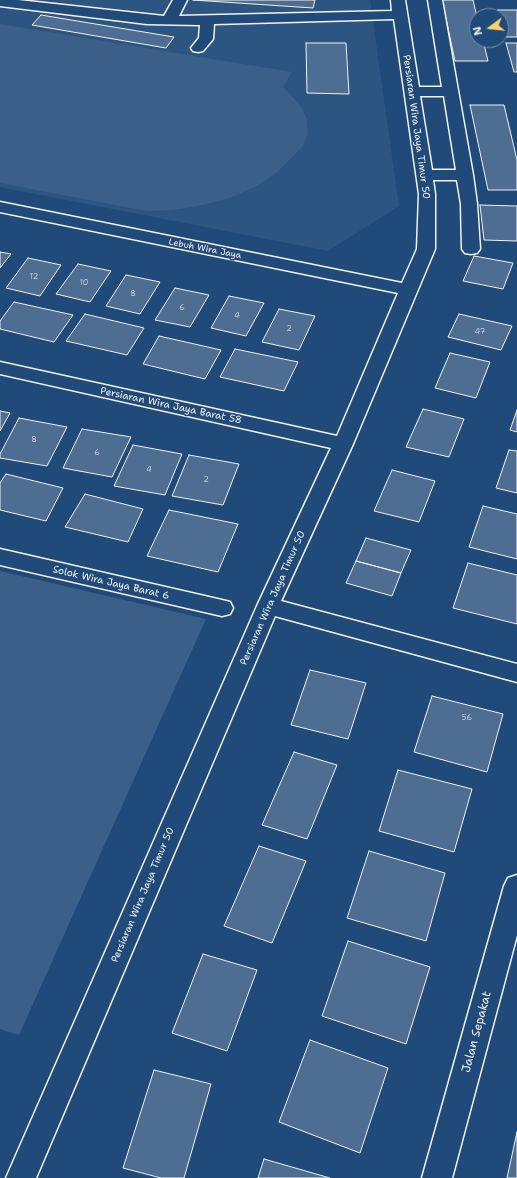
<!DOCTYPE html>
<style>
body{margin:0}
#map{position:relative;width:517px;height:1178px;overflow:hidden;background:#1f4a7a;font-family:"Shantell Sans",sans-serif}
canvas{display:block}
.north{position:absolute;left:469px;top:8px;width:40px;height:40px;box-sizing:border-box;background:#1f4a7a;border:1px solid #748da6;border-radius:50%;rotate:255deg;font-size:11px;font-weight:700;line-height:16px;text-align:center;color:#f4f1e8}
.north::after{content:'';display:block;margin:auto;width:14px;height:18px;background:#ffd166;clip-path:polygon(50% 0,100% 100%,50% 72%,0 100%)}
</style>
<div id="map">
<canvas width="517" height="1178"></canvas>
<div class="north">N</div>
</div>
<script>
const ctx = document.querySelector('canvas').getContext('2d');
ctx.lineJoin = 'round';
function paint(path, color) { ctx.fillStyle = color; ctx.fill(path, 'evenodd'); }
const poly = rows => new Path2D(rows.map(r => 'M' + r).join(''));
function trace(path, color, width, dash) { ctx.strokeStyle = color; ctx.lineWidth = width; ctx.lineCap = dash ? 'butt' : 'round'; ctx.setLineDash(dash || []); ctx.stroke(path); }
function write(font, color, halo, rows, align = 'center') {
  ctx.font = font + ' "Shantell Sans",sans-serif'; ctx.lineWidth = 3; ctx.setLineDash([]); ctx.textBaseline = 'middle'; ctx.strokeStyle = halo; ctx.fillStyle = color; for (const [text, x, y, turn = 0] of rows) {
    ctx.save(); ctx.translate(x, y); ctx.rotate((+turn || 0) * Math.PI / 180); ctx.textAlign = isNaN(turn) ? turn : align; if (halo) ctx.strokeText(text, 0, 0); ctx.fillText(text, 0, 0); ctx.restore();
  }
}
const built = poly([
 [0,0,370,0,399,206,328,251,0,187]
]);
const green = poly([
 [0,24,292,72,283,87,301,106,307,119,308,133,303,146,276,173,257,186,230,198,198,206,173,210,146,211,0,183],
 [0,571,206,619,19,1035,0,1029]
]);
const building = poly([
 [193,0,315,0,313,8,193,0],
 [442,0,473,0,477,17,477,40,483,40,488,61,455,61,442,0],
 [498,10,517,10,517,37,505,37,498,10],
 [41,15,174,37,166,48,32,25,41,15],
 [306,43,346,43,349,94,307,93,306,43],
 [506,43,517,43,517,72,514,72,506,43],
 [470,105,504,105,517,160,517,190,488,190,470,105],
 [480,205,517,206,517,241,484,240,480,205],
 [0,252,11,254,0,268,0,252],
 [474,256,513,263,503,289,463,281,474,256],
 [28,258,61,265,40,296,6,288,28,258],
 [78,264,111,271,90,302,56,294,78,264],
 [126,275,160,282,140,314,106,306,126,275],
 [175,288,209,295,190,327,155,320,175,288],
 [229,296,264,303,246,336,211,328,229,296],
 [14,302,73,315,54,342,0,329,0,321,14,302],
 [279,309,315,316,299,350,262,342,279,309],
 [85,314,144,328,127,355,66,341,85,314],
 [459,314,512,326,501,350,448,337,459,314],
 [159,336,221,350,205,379,143,364,159,336],
 [235,349,298,362,284,391,220,377,235,349],
 [450,353,490,362,476,398,435,388,450,353],
 [423,409,464,419,449,457,406,447,423,409],
 [517,410,517,432,510,430,517,410],
 [0,411,10,413,0,431,0,411],
 [19,418,67,427,47,466,0,458,0,454,19,418],
 [82,429,131,437,112,477,63,468,82,429],
 [133,445,182,454,165,495,114,486,133,445],
 [509,450,517,451,517,493,496,488,509,450],
 [189,455,239,464,223,505,172,496,189,455],
 [392,470,435,481,419,522,374,511,392,470],
 [6,474,63,488,46,521,0,510,0,483,6,474],
 [85,494,143,509,128,542,65,527,85,494],
 [483,506,517,514,517,559,469,547,483,506],
 [169,510,238,524,218,572,147,556,169,510],
 [366,538,411,550,401,573,356,561,366,538],
 [356,561,401,573,392,596,346,583,356,561],
 [468,563,517,575,517,624,453,608,468,563],
 [310,670,366,683,348,739,291,725,310,670],
 [432,696,503,714,487,772,414,752,432,696],
 [294,752,337,765,307,839,262,825,294,752],
 [398,770,472,789,454,852,379,831,398,770],
 [259,846,306,861,272,943,224,926,259,846],
 [369,851,445,873,426,941,347,918,369,851],
 [348,941,430,967,406,1044,322,1016,348,941],
 [203,954,257,970,227,1051,172,1033,203,954],
 [310,1040,388,1068,360,1153,279,1122,310,1040],
 [154,1070,211,1084,184,1178,161,1178,123,1168,154,1070],
 [517,1132,517,1178,507,1178,517,1132],
 [264,1159,330,1178,258,1178,264,1159]
]);
const minor = poly([
 [0,0,18,0,164,16,173,0,187,0,179,16,392,11,391,0,405,0,419,87,442,87,428,0,442,0,473,175,477,204,480,249,477,253,471,254,465,253,462,249,461,204,457,180,433,180,435,194,435,249,353,444,281,601,517,664,517,682,275,616,36,1178,6,1178,257,606,331,448,0,374,0,362,337,436,398,293,0,212,0,202,402,283,417,249,419,194,394,19,214,24,213,39,203,51,198,52,193,51,191,48,199,38,200,25,147,24,0,6,0,0],
 [420,96,444,96,456,170,432,170,420,96],
 [0,549,222,600,230,602,233,608,230,614,222,616,0,565,0,549],
 [517,875,517,935,452,1178,422,1178,504,886,508,878,517,875]
]);
const numberNames = [
 ["12",34,277],
 ["10",84,283],
 ["8",133,294],
 ["6",182,308],
 ["4",237,316],
 ["2",289,329],
 ["47",480,332],
 ["8",34,440],
 ["6",97,453],
 ["4",149,470],
 ["2",206,480],
 ["56",467,718]
];
const farStreetnames = [
 ["Lebuh Wira Jaya",205,249,11]
];
const streetNames = [
 ["Persiaran Wira Jaya Timur 50",416,127,82],
 ["Persiaran Wira Jaya Barat 58",171,406,12],
 ["Solok Wira Jaya Barat 6",111,583,13],
 ["Persiaran Wira Jaya Timur 50",273,598,-66],
 ["Persiaran Wira Jaya Timur 50",143,895,-67]
];
const nearStreetnames = [
 ["Jalan Sepakat",477,1032,-75]
];
paint(built, '#2d5581');
paint(green, '#3a5f88');
paint(building, '#4d6e92');
trace(building, '#f4f1e8', 1);
trace(minor, '#f4f1e8', 3);
paint(minor, '#1f4a7a');
write('8px', '#cad0d2', null, numberNames);
write('9px', '#f4f1e8', '#1f4a7a', farStreetnames);
write('10px', '#f4f1e8', '#1f4a7a', streetNames);
write('12px', '#f4f1e8', '#1f4a7a', nearStreetnames);
</script>
